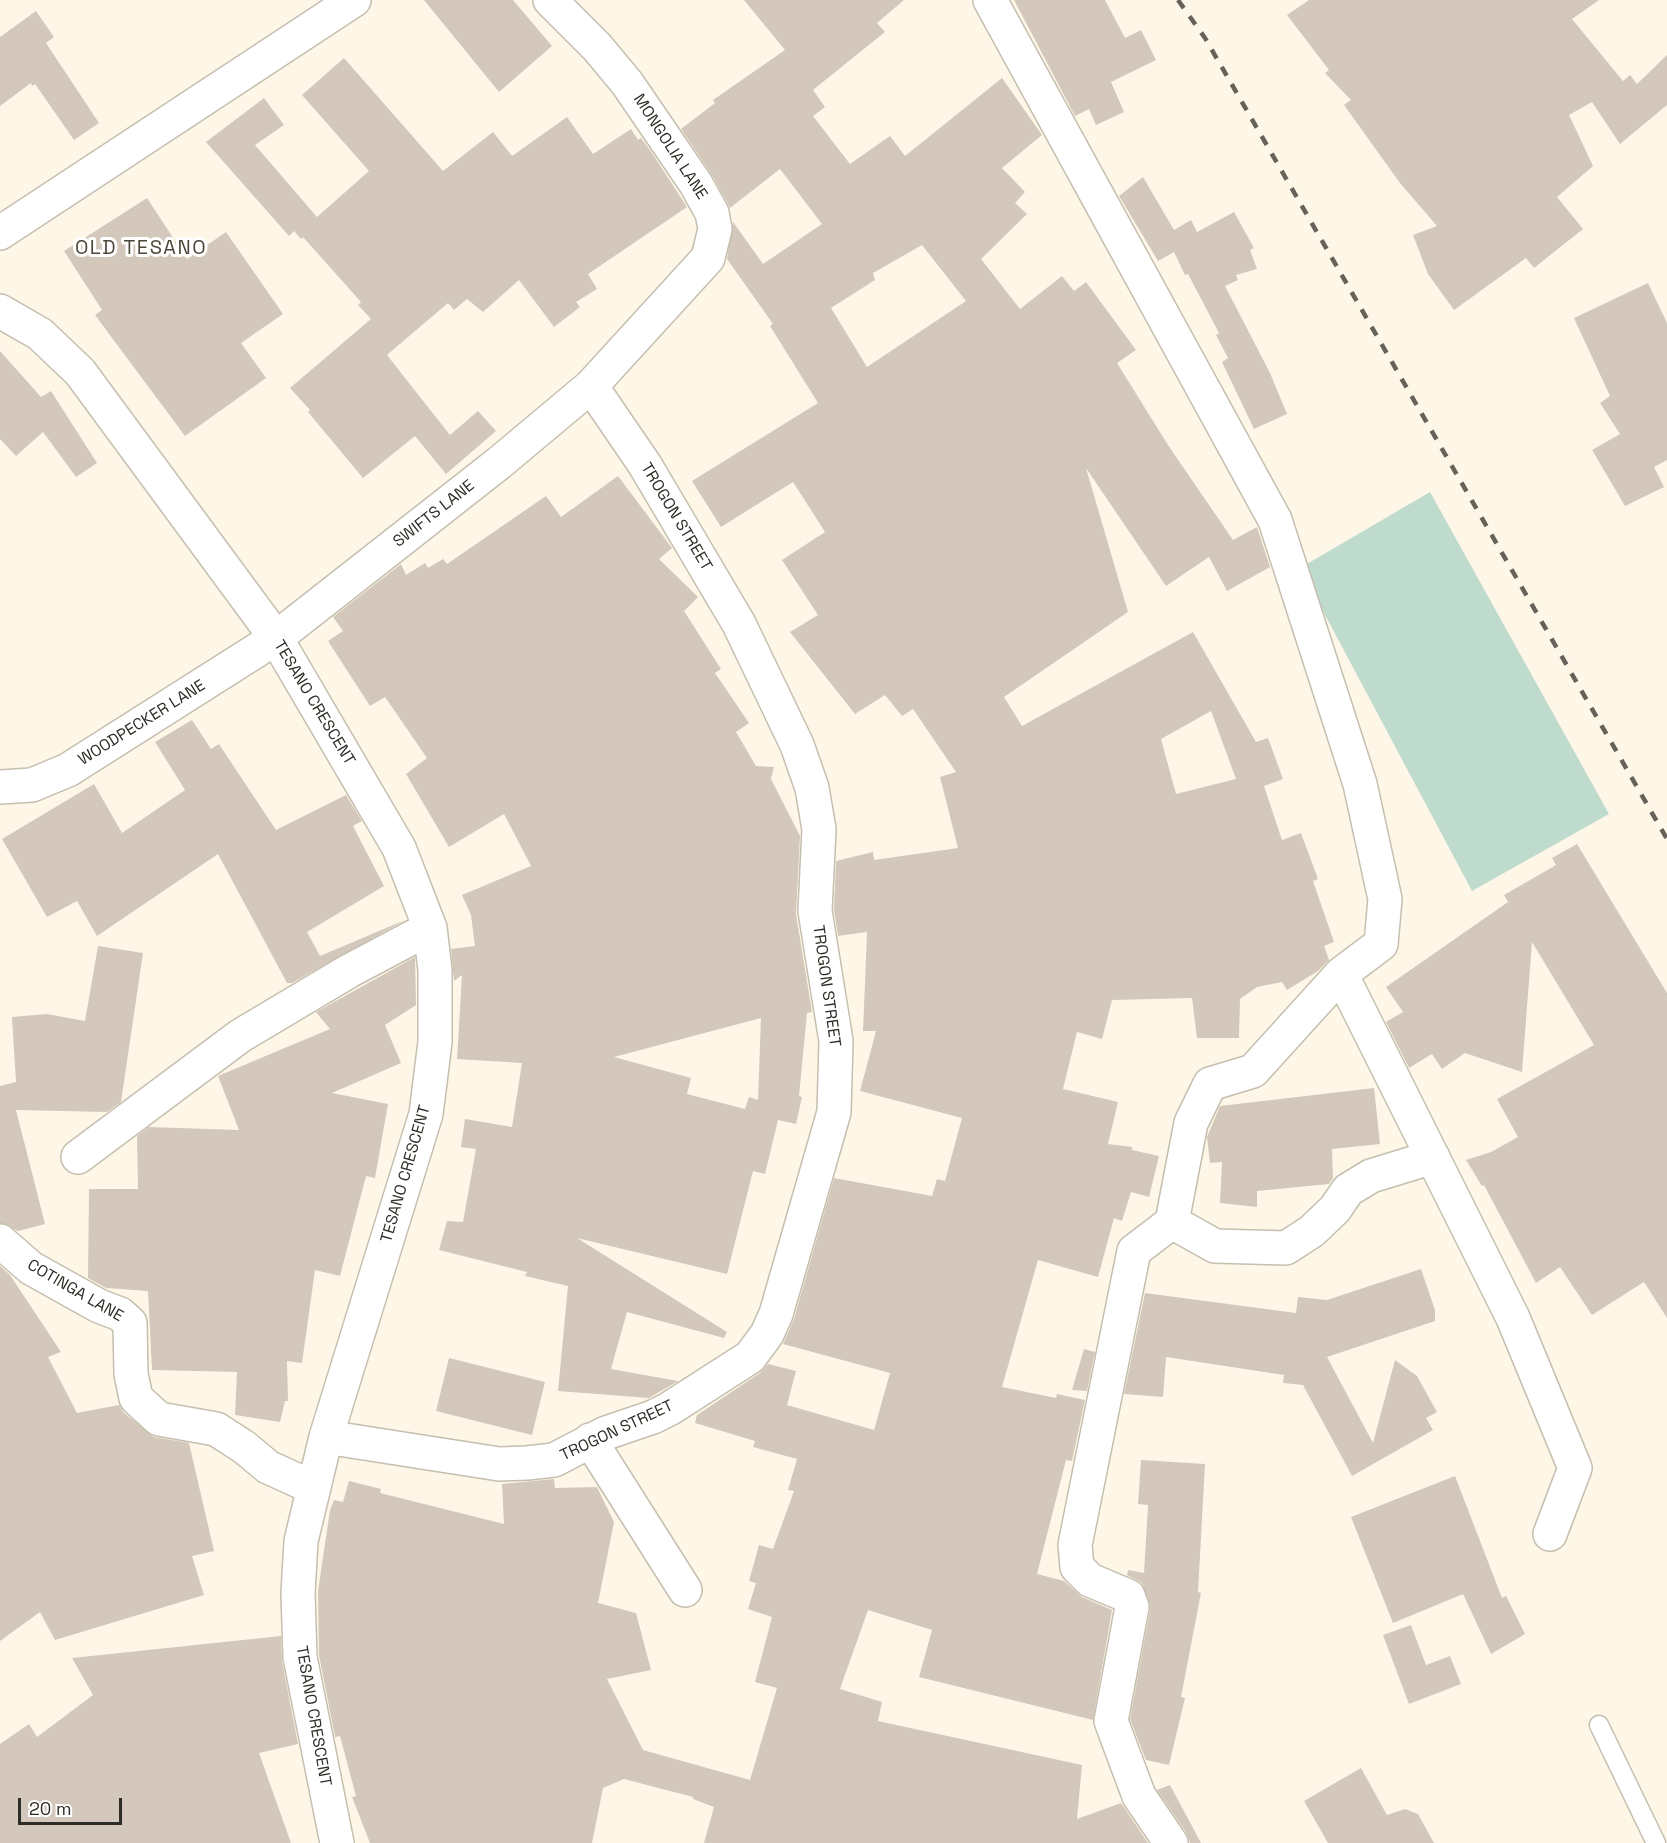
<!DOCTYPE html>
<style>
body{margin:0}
#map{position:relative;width:1667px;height:1843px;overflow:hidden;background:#fef7e8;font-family:"Space Grotesk",sans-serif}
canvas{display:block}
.scale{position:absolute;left:18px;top:1798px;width:104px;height:27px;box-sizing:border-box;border:3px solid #2e2c26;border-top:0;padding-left:8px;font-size:18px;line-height:21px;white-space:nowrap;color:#2e2c26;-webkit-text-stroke:4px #fff;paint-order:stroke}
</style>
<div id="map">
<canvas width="1667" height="1843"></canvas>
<div class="scale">20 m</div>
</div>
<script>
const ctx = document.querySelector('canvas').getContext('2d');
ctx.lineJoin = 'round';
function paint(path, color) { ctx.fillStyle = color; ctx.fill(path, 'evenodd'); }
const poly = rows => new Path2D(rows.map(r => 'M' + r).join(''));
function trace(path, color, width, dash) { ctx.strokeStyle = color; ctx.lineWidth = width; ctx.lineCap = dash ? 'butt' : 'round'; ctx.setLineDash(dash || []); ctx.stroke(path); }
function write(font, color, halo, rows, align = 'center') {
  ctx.font = font + ' "Space Grotesk",sans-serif'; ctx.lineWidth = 6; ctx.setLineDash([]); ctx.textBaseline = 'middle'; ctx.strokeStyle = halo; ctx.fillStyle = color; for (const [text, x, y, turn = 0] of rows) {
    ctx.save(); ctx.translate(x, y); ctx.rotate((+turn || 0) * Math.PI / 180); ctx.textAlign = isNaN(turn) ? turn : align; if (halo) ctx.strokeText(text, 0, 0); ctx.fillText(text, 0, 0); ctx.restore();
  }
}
const green = poly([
 [1430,492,1609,814,1472,891,1300,568]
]);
const building = poly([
 [424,0,513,0,552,46,499,92],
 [744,0,904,0,877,23,885,32,813,90,825,107,813,116,850,164,890,136,905,156,1002,78,1042,135,1002,168,1025,192,1015,203,1027,214,981,259,1020,309,1062,276,1074,291,1086,282,1136,350,1117,363,1168,445,1233,540,1257,527,1270,567,1227,591,1209,557,1166,586,1086,468,1128,612,1004,697,1022,726,1193,632,1256,742,1268,738,1283,779,1264,786,1282,840,1301,833,1318,879,1313,881,1334,942,1324,946,1329,960,1318,971,1287,990,1282,982,1257,987,1240,999,1239,1038,1197,1038,1192,998,1112,1000,1102,1039,1077,1032,1063,1089,1118,1102,1108,1144,1132,1147,1132,1150,1159,1156,1149,1197,1131,1192,1122,1221,1114,1218,1098,1277,1038,1260,1002,1387,1056,1398,1057,1394,1085,1400,1072,1461,1066,1460,1037,1574,1064,1581,1082,1597,1112,1610,1093,1720,919,1677,932,1630,868,1610,840,1689,882,1702,878,1721,1082,1765,1077,1819,1121,1803,1148,1843,704,1843,714,1807,693,1799,693,1797,624,1779,603,1788,592,1843,370,1843,352,1797,356,1796,340,1736,335,1737,319,1655,318,1591,330,1510,334,1500,343,1502,349,1481,381,1489,380,1493,504,1524,502,1484,554,1479,555,1488,597,1487,614,1522,598,1603,636,1613,651,1670,607,1679,643,1750,750,1780,777,1688,755,1682,772,1617,748,1609,756,1583,749,1581,759,1545,773,1549,794,1491,788,1490,797,1459,753,1447,755,1441,695,1423,697,1415,760,1373,768,1364,796,1371,787,1405,874,1430,890,1373,783,1344,794,1319,834,1178,932,1196,937,1179,945,1181,962,1118,860,1091,876,1031,863,1031,867,932,838,936,834,910,836,861,873,852,874,860,958,848,940,777,956,772,913,709,902,716,885,695,855,714,790,632,818,615,782,560,825,532,793,482,721,527,692,481,818,403,770,326,773,324,727,259,733,222,763,264,822,224,780,169,730,208,712,175,681,129,715,103,713,100,785,50],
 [922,245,966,301,867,367,831,308,875,280,873,273],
 [1211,711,1236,779,1176,794,1161,739],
 [1014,0,1105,0,1125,38,1141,30,1156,60,1111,82,1124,112,1096,125,1089,109,1075,116],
 [1309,0,1599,0,1572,19,1623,81,1630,75,1637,84,1667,55,1667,105,1620,144,1592,102,1569,115,1593,166,1557,197,1583,229,1534,268,1526,258,1454,310,1428,274,1413,235,1437,226,1400,183,1344,105,1351,100,1325,73,1329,70,1287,15],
 [36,11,54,37,46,43,99,123,74,140,35,84,32,86,31,83,0,106,0,37],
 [344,58,443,171,493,132,512,156,567,117,593,154,631,129,638,140,641,138,650,150,687,207,588,274,597,289,576,302,580,307,554,327,519,280,483,312,467,299,454,310,448,303,387,355,450,435,478,411,496,431,446,474,415,436,363,478,308,412,310,410,290,388,371,319,358,305,361,302,303,237,301,239,294,231,289,236,206,142,264,98,284,125,255,145,317,217,369,171,302,95],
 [1143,177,1174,230,1191,220,1197,232,1234,212,1254,248,1250,250,1257,269,1236,275,1238,280,1225,286,1270,373,1287,414,1254,429,1222,362,1228,358,1216,335,1219,333,1188,274,1185,275,1174,252,1158,261,1119,196],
 [147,198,187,259,226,232,283,314,241,343,266,378,185,436,95,315,102,310,64,251],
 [1648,283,1667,323,1667,460,1654,467,1664,487,1625,506,1592,450,1620,434,1600,403,1610,396,1574,318],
 [0,351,41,397,51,391,97,463,76,477,43,432,16,456,0,439],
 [618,476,672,548,659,559,698,597,684,611,721,669,715,673,749,723,736,732,756,766,774,767,771,779,800,836,796,914,812,1012,807,1013,799,1096,802,1097,796,1124,778,1120,765,1174,753,1171,727,1274,577,1238,727,1332,724,1338,627,1312,611,1369,678,1381,649,1398,558,1391,568,1286,525,1276,527,1272,439,1250,447,1221,463,1222,476,1149,461,1147,465,1119,512,1127,522,1063,457,1059,462,975,454,981,451,949,475,946,471,915,462,895,531,866,504,814,449,847,406,774,427,758,385,697,370,706,328,641,343,631,333,617,401,564,406,575,425,563,428,568,443,559,447,564,546,496,561,517],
 [761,1018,758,1100,749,1097,745,1109,687,1094,691,1078,614,1057],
 [192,720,211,749,219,744,276,830,346,795,362,821,353,826,384,886,307,932,320,956,405,920,292,983,287,983,218,854,97,936,77,901,47,917,2,839,94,784,122,833,185,790,155,742],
 [1577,844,1667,993,1667,1318,1644,1282,1592,1315,1560,1267,1536,1283,1484,1185,1482,1186,1466,1160,1491,1152,1518,1137,1497,1099,1594,1045,1532,942,1522,1072,1465,1053,1442,1069,1432,1054,1409,1068,1386,1022,1403,1012,1386,987,1508,902,1504,895,1556,865,1552,858],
 [98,946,143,953,121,1102,107,1112,16,1110,45,1224,18,1231,0,1223,0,1086,16,1082,12,1017,47,1014,85,1021],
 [415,957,416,1005,385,1025,401,1063,332,1093,388,1104,375,1178,366,1176,340,1276,315,1270,302,1363,287,1361,288,1401,285,1401,280,1422,235,1415,237,1372,152,1370,148,1291,106,1288,88,1278,89,1189,138,1189,137,1136,149,1127,239,1130,218,1076,330,1029,316,1012],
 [1374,1088,1380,1144,1332,1149,1333,1178,1329,1184,1257,1191,1257,1207,1220,1203,1222,1162,1210,1163,1207,1137,1220,1106],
 [0,1266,10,1275,61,1352,48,1357,77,1413,119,1405,123,1412,154,1437,189,1443,214,1551,192,1556,204,1595,55,1640,40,1612,0,1641],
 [1421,1269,1435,1310,1435,1321,1327,1357,1373,1443,1395,1360,1417,1376,1437,1412,1426,1418,1433,1430,1352,1476,1303,1385,1283,1383,1284,1375,1166,1357,1163,1397,1124,1394,1145,1293,1296,1313,1298,1297,1327,1300],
 [1084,1349,1095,1352,1087,1391,1072,1390],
 [449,1358,545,1382,532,1435,436,1411],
 [1141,1460,1205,1464,1198,1592,1201,1593,1181,1697,1185,1698,1169,1765,1146,1760,1130,1719,1150,1610,1142,1583,1127,1575,1128,1570,1144,1573,1148,1505,1138,1504],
 [1455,1476,1502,1598,1506,1596,1525,1634,1491,1654,1463,1594,1393,1623,1351,1517],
 [1411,1625,1426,1665,1450,1656,1461,1684,1409,1704,1383,1635],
 [281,1636,282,1661,298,1744,259,1753,291,1843,0,1843,0,1744,29,1724,37,1737,93,1695,72,1658],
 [1361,1768,1387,1815,1405,1809,1418,1814,1434,1843,1328,1843,1304,1801],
 [1170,1785,1201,1843,1190,1843,1186,1832,1157,1790]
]);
const service = poly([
 [1599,1725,1656,1843]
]);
const minor = poly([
 [990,0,1275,520,1360,784,1385,899,1381,944,1341,974,1253,1071,1210,1084,1191,1123,1172,1222,1134,1251,1075,1545,1077,1567,1090,1580,1128,1596,1132,1607,1111,1721,1139,1796,1171,1843],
 [0,233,354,0],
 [0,311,40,334,80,372,276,638,399,848,430,928,435,970,435,1042,426,1114,326,1437,301,1541,298,1593,300,1657,337,1843],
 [0,787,32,785,68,770,276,638,499,463,591,386,708,258,715,229,712,213,696,184,627,83,597,47,550,0],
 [1341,974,1513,1318,1575,1468,1550,1534],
 [78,1157,240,1036,349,971,430,928],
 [1172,1222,1215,1246,1286,1248,1312,1231,1335,1209,1348,1190,1371,1176,1433,1157],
 [0,1241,31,1268,99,1306,120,1314,130,1323,131,1374,136,1398,159,1419,216,1429,244,1447,268,1467,314,1488],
 [326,1437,499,1464,527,1463,554,1460,606,1433,653,1417,669,1409,750,1357,767,1334,776,1314,834,1112,836,1041,815,911,819,829,812,788,797,745,739,624,645,465,591,386],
 [590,1440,685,1590]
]);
const rail = poly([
 [1178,0,1205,38,1667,839]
]);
const streetNames = [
 ["MONGOLIA LANE",670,147,57],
 ["SWIFTS LANE",434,514,-38],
 ["TROGON STREET",676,517,59],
 ["TESANO CRESCENT",314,703,59],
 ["WOODPECKER LANE",142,723,-32],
 ["TROGON STREET",826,986,82],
 ["TESANO CRESCENT",406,1174,-74],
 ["COTINGA LANE",75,1291,30],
 ["TROGON STREET",617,1431,-25],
 ["TESANO CRESCENT",313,1716,80]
];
const quarterNames = [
 ["OLD TESANO",141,249]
];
paint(green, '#bfdbcd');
paint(building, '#d3c8bb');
trace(service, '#c5bfb0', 21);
trace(minor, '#c5bfb0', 36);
trace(service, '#fff', 18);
trace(minor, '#fff', 33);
trace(rail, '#656259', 4.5, [10, 10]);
write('16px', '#2e2c26', '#fff', streetNames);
ctx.letterSpacing = '1.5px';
write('20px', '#4d473a', '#fff', quarterNames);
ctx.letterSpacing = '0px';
</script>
